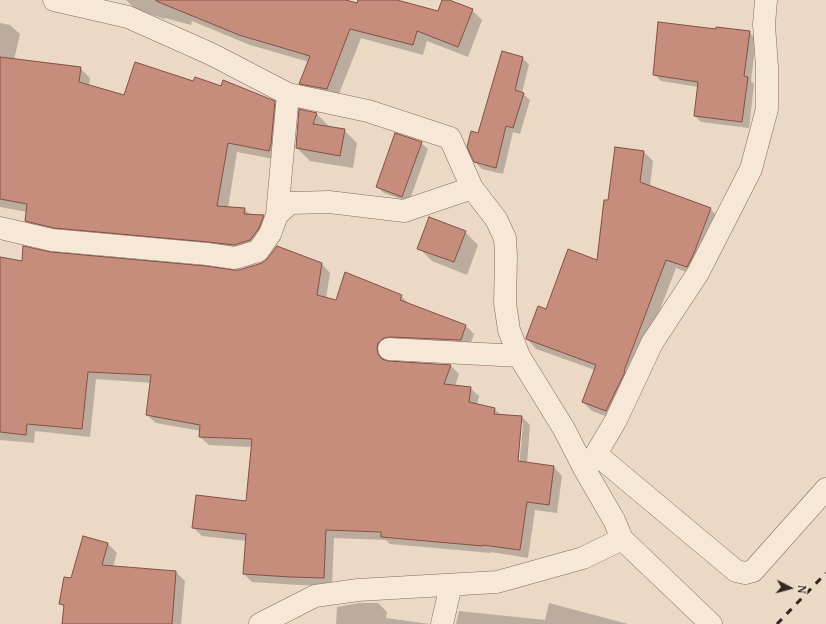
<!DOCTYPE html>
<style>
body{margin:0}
#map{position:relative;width:826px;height:624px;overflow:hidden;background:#ebd8c5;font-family:"Noto Serif",serif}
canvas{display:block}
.north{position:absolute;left:770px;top:568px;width:40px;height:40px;-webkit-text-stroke:3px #f3e4d4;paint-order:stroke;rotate:96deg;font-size:11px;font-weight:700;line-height:16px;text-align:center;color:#35251f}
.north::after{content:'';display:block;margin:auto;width:14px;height:18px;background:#35251f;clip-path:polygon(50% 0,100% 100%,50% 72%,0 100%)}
</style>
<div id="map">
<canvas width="826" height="624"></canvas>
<div class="north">N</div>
</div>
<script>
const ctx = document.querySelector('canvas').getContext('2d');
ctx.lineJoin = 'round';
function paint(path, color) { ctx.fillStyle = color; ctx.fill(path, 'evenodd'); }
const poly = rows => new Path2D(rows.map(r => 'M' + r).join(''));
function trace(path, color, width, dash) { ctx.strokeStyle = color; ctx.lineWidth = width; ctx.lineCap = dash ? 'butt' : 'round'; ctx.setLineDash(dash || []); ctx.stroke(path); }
const shadow = poly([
 [126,0,342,0,358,4,359,0,394,0,438,12,443,0,446,0,472,10,482,20,468,57,427,41,423,55,361,38,337,99,310,93,300,83,309,62,250,45,192,21,191,25,165,18,165,19,136,10],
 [0,23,10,25,20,34,14,60,80,68,90,78,89,86,125,96,194,83,274,102,284,112,279,160,237,152,228,208,244,209,251,215,263,216,273,226,260,250,36,230,26,221,27,212,0,207],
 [749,32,756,39,751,81,754,84,749,128,701,122,695,116,698,87,661,81,654,74],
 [522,58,529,64,522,93,530,100,520,134,513,132,503,174,482,169,475,162,479,134],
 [300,110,317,114,330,127,344,130,357,143,353,168,310,161,297,148],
 [421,143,428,149,409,202,384,193,377,187],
 [615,148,644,152,653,161,650,186,710,209,720,218,696,276,676,268,633,380,616,420,592,411,583,402,595,370,536,349,527,339,546,310,597,261,609,202],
 [465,232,478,245,467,275,432,261,419,248],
 [277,247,322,264,330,273,326,298,336,301,401,296,409,304,466,326,474,334,469,348,384,357,385,361,388,362,451,366,459,374,455,386,470,388,479,396,477,405,494,409,501,415,522,417,530,425,527,464,554,467,562,476,557,513,535,510,528,558,491,552,491,553,390,544,386,540,334,538,332,586,299,585,252,582,244,574,247,541,202,536,193,527,247,502,252,447,209,445,200,437,201,431,156,423,147,415,152,383,96,379,90,437,35,431,34,443,0,440,0,257,23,261,51,253,239,271,263,264,269,259],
 [520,423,523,423,519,467,517,466],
 [108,544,117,553,113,567,176,572,185,581,181,624,69,624,65,608,60,603,71,580],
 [359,603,378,603,387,612,386,618,430,624,336,624,337,607],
 [549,603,628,624,456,624,459,611,545,620]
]);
const building = poly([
 [156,0,346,0,357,3,358,0,397,0,438,11,442,0,449,0,473,9,458,47,417,31,413,45,350,29,327,89,299,84,310,56,239,35,156,1,156,0],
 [658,22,716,29,716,27,750,31,744,76,748,77,742,122,694,116,698,82,653,75,658,22],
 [502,51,523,57,515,90,524,93,513,128,506,126,496,168,474,162,467,147,471,131,478,133,502,51],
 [0,57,81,67,79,82,124,95,135,62,193,81,195,77,221,86,223,80,275,101,271,144,269,151,228,143,217,206,245,208,244,214,264,215,259,228,250,240,234,245,208,242,54,228,25,221,27,204,0,199,0,57],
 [299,109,317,113,313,124,345,129,340,156,296,148,299,109],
 [395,133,422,142,402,197,376,187,395,133],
 [615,147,644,151,640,182,711,208,694,253,687,267,666,260,624,371,625,372,606,411,582,402,596,365,526,339,526,338,538,306,546,309,568,249,597,260,604,200,608,200,615,147],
 [429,217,466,231,454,262,417,249,429,217],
 [23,246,51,252,206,266,234,270,239,270,262,263,268,258,277,246,322,263,317,295,336,300,345,272,402,295,400,300,466,325,461,340,390,337,384,338,378,343,377,348,378,354,382,359,388,361,451,365,444,384,471,387,469,402,495,408,494,414,522,416,518,461,554,466,549,505,527,502,520,550,483,545,483,546,381,537,381,532,326,530,324,578,290,577,243,574,246,534,192,528,196,495,246,501,252,439,199,437,200,425,146,415,151,375,88,372,82,429,27,424,26,435,0,432,0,257,22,261,23,246],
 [83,536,108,543,102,565,176,571,172,624,62,624,64,605,59,604,64,577,71,578,83,536]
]);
const minor = poly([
 [54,0,128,17,211,54,288,94,368,111,450,138,472,188,496,219,505,238,506,256,505,303,509,330,519,356,564,429,585,470],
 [277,215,288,94],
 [0,228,52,240,207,254,235,258,258,251,270,234,277,215,290,203,329,202,404,211,472,188],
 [389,349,519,356],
 [596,454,736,571,745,573,753,571,826,489],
 [622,539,711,624],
 [260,624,315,596,358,590,497,582,583,558,622,539,614,520,585,470,596,454,616,420,652,343,698,273,751,169,767,109,767,67,764,25,766,0],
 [442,624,451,585]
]);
const rail = poly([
 [777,624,826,573]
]);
paint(shadow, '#0003');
paint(building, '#c68d7d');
trace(building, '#815044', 1);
trace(minor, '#846a5c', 23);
trace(minor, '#f6e7d7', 22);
trace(rail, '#35251f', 3, [7, 7]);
</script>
